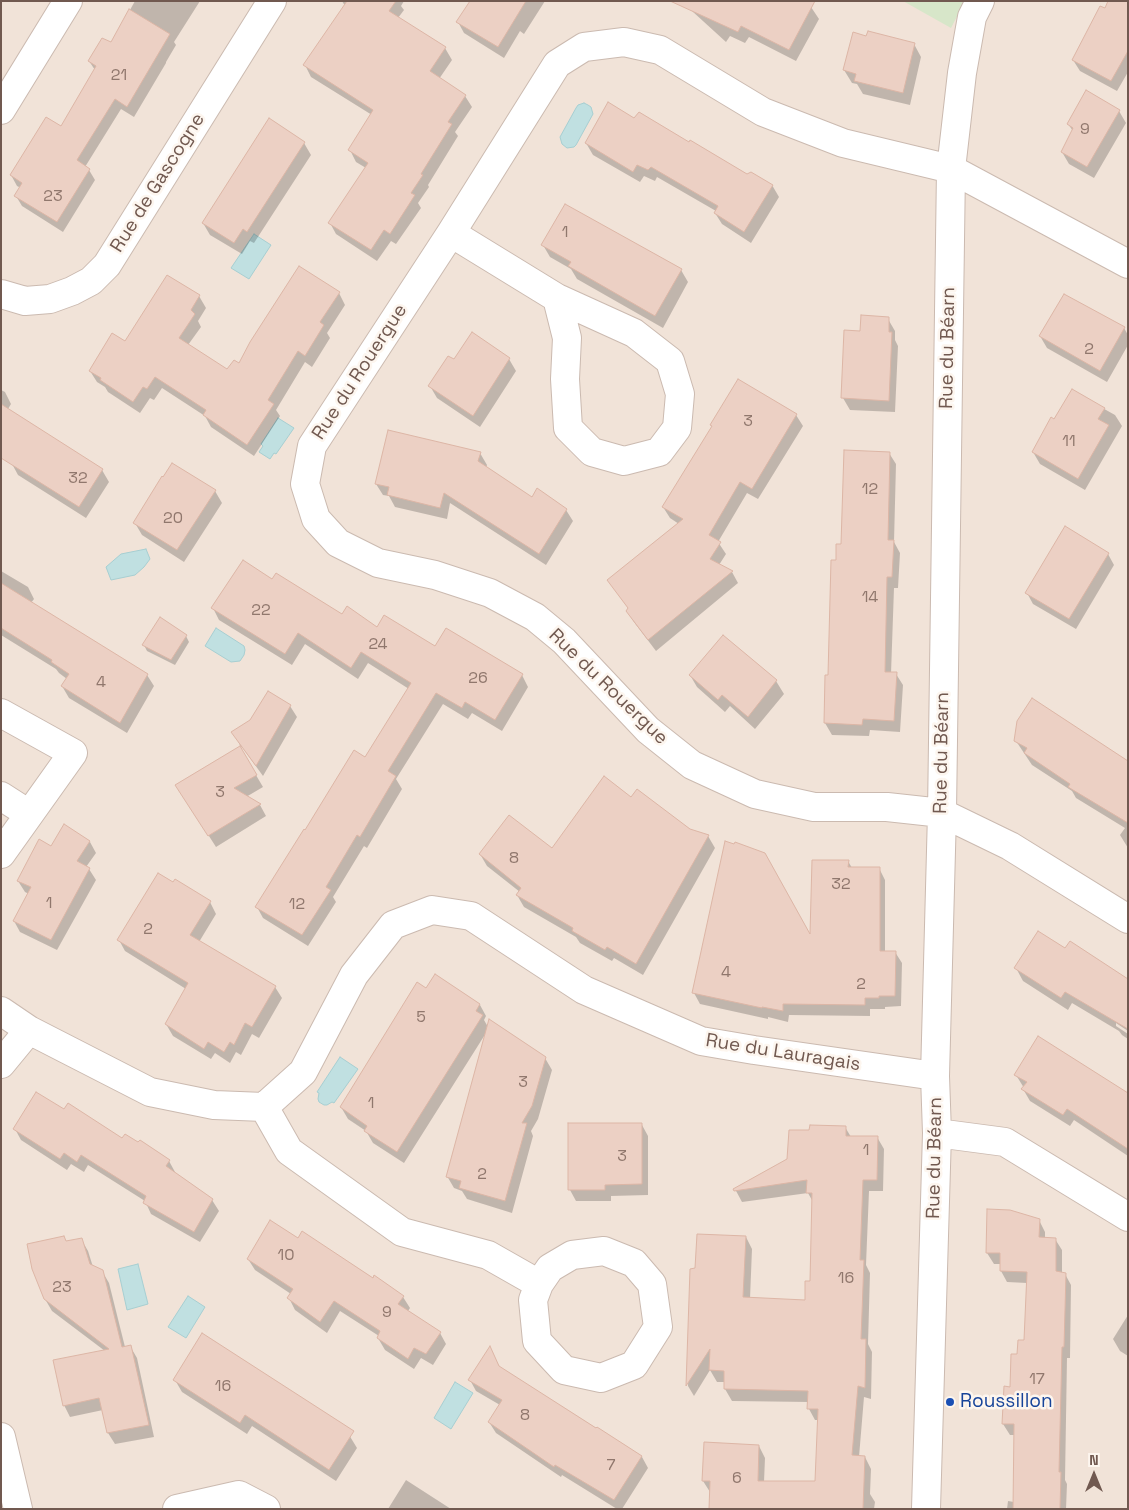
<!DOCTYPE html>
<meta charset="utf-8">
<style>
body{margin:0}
#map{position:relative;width:1129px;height:1510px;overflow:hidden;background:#faf2e9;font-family:"Space Grotesk",sans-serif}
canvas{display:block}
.frame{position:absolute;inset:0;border:2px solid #715950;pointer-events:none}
.north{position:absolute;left:1069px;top:1450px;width:50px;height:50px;-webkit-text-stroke:4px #fdf6ef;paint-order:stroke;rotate:0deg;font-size:14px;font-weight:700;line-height:20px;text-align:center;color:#715950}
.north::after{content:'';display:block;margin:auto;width:18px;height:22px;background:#715950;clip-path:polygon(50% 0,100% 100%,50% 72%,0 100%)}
</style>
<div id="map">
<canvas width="1129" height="1510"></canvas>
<div class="frame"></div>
<div class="north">N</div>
</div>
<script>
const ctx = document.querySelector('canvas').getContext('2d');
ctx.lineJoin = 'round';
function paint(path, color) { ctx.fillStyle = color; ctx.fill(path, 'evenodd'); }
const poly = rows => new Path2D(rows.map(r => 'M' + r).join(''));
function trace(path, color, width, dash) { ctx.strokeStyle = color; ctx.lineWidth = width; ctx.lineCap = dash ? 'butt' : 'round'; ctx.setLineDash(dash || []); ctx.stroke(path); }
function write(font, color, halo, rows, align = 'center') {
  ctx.font = font + ' "Space Grotesk",sans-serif'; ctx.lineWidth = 5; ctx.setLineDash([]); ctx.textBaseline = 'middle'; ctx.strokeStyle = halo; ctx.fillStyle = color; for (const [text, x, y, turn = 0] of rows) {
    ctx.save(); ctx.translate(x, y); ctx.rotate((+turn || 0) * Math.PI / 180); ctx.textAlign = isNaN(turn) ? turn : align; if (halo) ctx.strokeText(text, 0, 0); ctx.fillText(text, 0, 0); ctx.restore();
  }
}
const residential = poly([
 [1,1,1128,1,1128,1509,1,1509]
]);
const green = poly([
 [903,1,965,1,951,28]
]);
const water = poly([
 [584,103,588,105,591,107,593,114,576,145,574,147,567,148,562,144,560,137,576,108,578,105,584,103],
 [254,234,271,245,249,279,231,268,254,234],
 [278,418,294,428,276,454,274,453,270,459,259,452,263,446,261,444,278,418],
 [146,549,150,559,144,567,135,575,111,580,106,567,121,554,146,549],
 [216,628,244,646,245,650,244,655,240,661,231,662,205,646,216,628],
 [340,1057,358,1069,334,1103,332,1102,327,1105,324,1105,319,1102,318,1099,319,1093,317,1092,340,1057],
 [138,1264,148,1304,127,1310,118,1269,138,1264],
 [188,1296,205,1307,186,1338,168,1327,188,1296],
 [455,1382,473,1393,451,1429,434,1418,455,1382]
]);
const shadow = poly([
 [135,1,200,1,174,42,176,45,166,62,166,63,134,117,121,109,85,167,89,170,95,180,63,232,22,206,16,196,21,188,17,186,11,175,61,128,95,70,89,61,111,44],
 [342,1,404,1,401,6,404,10,398,18,445,48,452,60,439,79,465,96,472,107,455,132,458,136,428,185,429,187,418,203,421,208,396,244,391,241,377,261,336,234,330,223,366,168,356,162,350,150,372,115,311,77,305,65,345,6],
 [471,1,545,1,524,34,520,31,504,58,464,33,458,22],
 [681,1,811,7,819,19,796,61,749,37,745,43,730,36,726,42],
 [1128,1,1128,72,1117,91,1080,71,1073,60,1105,10],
 [867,37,914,44,921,57,910,105,863,94,857,84,852,83,844,70],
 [1119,111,1126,123,1094,178,1069,164,1062,152,1073,131,1068,124],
 [635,120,690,144,747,175,772,185,779,197,751,243,722,224,715,213,716,211,657,177,655,181,644,176,640,182,593,155,586,143],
 [304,143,311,155,254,243,250,241,242,254,210,235,203,223],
 [543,245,681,270,688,282,663,328,577,279,571,269,550,257],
 [339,293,345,305,327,333,330,338,312,367,305,362,276,410,280,416,254,456,211,427,205,416,162,388,154,400,150,398,140,413,108,392,105,387,97,382,90,371,125,343,199,296,206,308,198,321,201,327,188,345,227,371,239,365],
 [888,319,895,331,895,340,898,346,895,412,850,410,843,398,862,333],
 [1124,328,1128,335,1128,345,1107,382,1047,348,1040,336],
 [509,359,516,371,480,427,437,398,430,386,454,361],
 [1,390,5,392,11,404,8,409,102,470,109,482,86,518,18,475,11,462,1,456],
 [1072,391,1115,415,1122,426,1085,490,1040,464,1033,452],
 [796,415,803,426,758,499,747,493,718,542,726,554,719,565,732,572,738,583,656,651,634,622,627,611,629,609,609,580,679,524,670,518,663,507,713,427,712,426],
 [480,453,487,465,486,468,532,498,566,510,573,521,546,565,450,503,447,519,395,507,389,496,383,495,376,484],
 [889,453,896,464,894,542,900,553,898,588,894,588,891,674,896,674,903,685,900,732,870,730,869,736,832,735,825,723,837,561,842,546],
 [215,491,222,503,184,562,142,535,135,523],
 [1108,554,1114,565,1076,629,1033,604,1027,593],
 [1,571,28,587,34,599,31,603,147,675,154,686,127,733,69,698,62,686,67,679,59,673,56,669,1,635],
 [272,581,343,616,435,648,522,675,528,687,502,731,472,713,468,719,443,704,396,779,402,789,367,848,364,846,333,897,336,902,308,946,263,918,257,907,365,759,409,689,368,663,358,679,305,644,292,665,219,620,213,608],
 [186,636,189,642,175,665,147,651,144,645],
 [723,637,776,681,784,694,755,729,730,706,725,712,697,687,690,675],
 [290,706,297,717,263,776,242,747,240,748,263,787,246,797,260,805,266,816,216,847,177,786,241,747,233,732],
 [1016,741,1128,761,1128,848,1120,835,1125,828,1076,798,1072,791,1032,765],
 [631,798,689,830,708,836,715,848,643,975,614,958,612,961,580,943,576,937,524,907,517,895,520,892,487,866,480,854,552,849],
 [90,842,96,853,86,867,89,869,96,880,57,950,20,932,14,921,29,894,25,892,18,881,51,848],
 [848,861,852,868,879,868,885,880,885,952,895,952,902,963,901,1006,885,1007,885,1009,870,1009,870,1016,789,1015,788,1022,768,1017,768,1019,700,1004,694,993,811,938],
 [210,902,216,914,199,942,275,987,282,998,259,1038,252,1034,241,1055,236,1052,230,1063,215,1053,211,1059,173,1036,166,1024,186,989,125,951,119,940],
 [1066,949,1128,983,1128,1031,1116,1023,1116,1026,1128,1034,1128,1039,1122,1035,1119,1031,1072,1003,1068,1010,1023,981,1016,968],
 [427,990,480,1005,486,1016,484,1020,488,1027,545,1058,552,1070,538,1119,531,1131,533,1136,512,1213,467,1199,462,1191,454,1188,447,1176,486,1033,404,1163,373,1143,366,1131,348,1119,341,1107],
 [1016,1075,1128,1094,1128,1156,1074,1120,1070,1126,1030,1101,1023,1089,1024,1088],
 [64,1111,123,1140,169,1161,175,1172,174,1174,212,1200,219,1211,200,1242,151,1214,145,1201,88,1165,84,1172,71,1164,67,1170,21,1140,15,1129],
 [642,1125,648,1136,648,1195,611,1196,611,1201,576,1201,570,1190],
 [845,1127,851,1137,877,1137,884,1149,883,1191,869,1191,866,1265,870,1273,868,1344,872,1352,871,1399,864,1397,859,1457,865,1457,871,1469,870,1494,875,1502,874,1509,710,1509,710,1492,703,1481,759,1446,765,1458,764,1482,816,1482,819,1420,815,1420,809,1409,809,1402,732,1401,725,1389,725,1382,717,1382,710,1370,694,1396,688,1386,691,1270,697,1269,746,1237,752,1249,750,1299,806,1301,811,1283,813,1202,808,1193,742,1202,735,1189,788,1159,811,1131],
 [1039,1220,1045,1232,1045,1239,1055,1239,1062,1250,1062,1273,1065,1274,1071,1285,1070,1358,1067,1358,1065,1480,1067,1484,1066,1509,1007,1509,1008,1501,1014,1502,1015,1435,1010,1435,1003,1424,1018,1355,1025,1342,1027,1283,1007,1282,1001,1271,1001,1264,994,1264,987,1253],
 [81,1239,88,1251,93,1267,102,1271,109,1283,125,1347,130,1346,137,1358,154,1437,115,1444,108,1433,103,1410,70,1417,64,1405,105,1351,52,1311,45,1299,66,1242],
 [299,1240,403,1297,410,1308,408,1311,440,1333,446,1344,433,1365,421,1358,414,1369,385,1350,378,1338,379,1336,340,1311,327,1333,295,1310,289,1298,291,1294,255,1270,248,1259],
 [1128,1315,1128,1356,1120,1351,1113,1339],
 [490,1348,500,1368,642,1457,648,1468,622,1509,617,1509,562,1475,561,1477,496,1433,489,1422,500,1405,476,1391,470,1380],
 [175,1380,343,1425,357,1448,336,1481,252,1426,247,1434,182,1392],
 [406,1480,451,1509,388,1509]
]);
const building = poly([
 [347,1,396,1,389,11,446,47,430,71,466,95,448,122,452,124,421,174,423,175,411,193,415,195,390,234,384,230,371,250,328,223,368,163,348,150,373,110,303,65,347,1],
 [470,1,526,1,498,47,456,22,470,1],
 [670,1,815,1,789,50,741,26,738,32,670,1],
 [1108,1,1128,1,1128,51,1111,81,1072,60,1100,6,1105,8,1108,1],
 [129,9,170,34,127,107,115,99,77,160,90,169,57,222,14,196,22,183,10,175,46,117,61,126,96,66,88,61,102,38,111,42,129,9],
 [868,31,915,43,903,93,854,81,856,74,843,70,853,32,866,36,868,31],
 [1086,90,1120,110,1087,167,1061,152,1073,128,1067,124,1086,90],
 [608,102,634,118,639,112,689,142,690,140,747,174,751,172,773,185,744,232,714,213,718,206,651,167,648,170,637,165,633,172,585,143,608,102],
 [269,118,305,142,247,232,243,229,234,243,202,223,269,118],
 [565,204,682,269,655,316,568,266,571,262,541,245,565,204],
 [299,266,340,292,320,322,324,325,305,356,298,351,268,400,274,404,247,445,203,415,206,410,155,377,147,389,143,387,133,402,100,380,101,378,89,371,112,333,125,341,167,275,200,295,191,310,195,314,179,338,227,369,234,360,239,363,250,342,299,266],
 [1064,294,1125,327,1100,371,1039,336,1064,294],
 [861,315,889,317,889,332,892,332,889,401,841,398,844,330,860,331,861,315],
 [472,332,510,358,473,416,428,386,448,356,454,359,472,332],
 [738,379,797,414,752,489,740,482,709,535,721,542,710,559,733,571,648,640,626,611,628,608,607,580,683,519,662,507,712,426,710,425,738,379],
 [1072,389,1105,408,1098,419,1109,425,1078,479,1032,452,1051,417,1054,419,1072,389],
 [1,404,103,469,79,507,1,458,1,404],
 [388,430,481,452,478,461,532,497,537,488,567,509,539,554,444,493,440,508,387,495,389,487,375,484,388,430],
 [844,450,890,452,888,540,894,540,892,577,887,577,885,672,897,672,894,721,863,719,862,725,824,723,825,675,828,675,831,560,836,560,836,544,841,544,844,450],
 [172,463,216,490,177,550,133,523,162,476,163,477,172,463],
 [1065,526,1109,553,1069,619,1025,593,1065,526],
 [243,560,272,579,276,573,342,614,347,606,377,627,384,615,435,646,446,628,523,674,495,720,465,702,462,708,436,693,388,771,396,776,360,837,357,835,326,887,331,890,302,935,255,907,304,829,305,830,354,750,365,757,411,683,361,652,351,668,298,633,285,654,211,608,243,560],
 [1,583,148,674,120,723,61,686,69,674,51,662,52,660,1,628,1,583],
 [160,617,187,635,171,660,142,645,160,617],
 [723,635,777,680,748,717,722,695,718,700,689,675,723,635],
 [268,691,291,705,256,766,231,732,250,720,268,691],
 [1032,698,1128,761,1128,823,1068,787,1070,784,1024,753,1027,748,1014,741,1017,721,1032,698],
 [240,746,257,775,234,788,261,804,208,836,175,785,240,746],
 [604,776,631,797,637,789,690,829,709,835,636,964,607,947,605,950,572,931,573,928,516,895,521,888,479,854,509,815,552,848,604,776],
 [64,824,90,841,77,861,90,868,51,940,13,921,31,887,17,881,39,839,51,846,64,824],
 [725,841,734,844,735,842,765,853,810,934,812,860,849,860,848,867,880,867,880,951,896,951,895,996,879,996,879,998,865,998,865,1005,783,1004,783,1011,762,1007,762,1008,692,993,725,841],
 [158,873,173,882,175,879,211,901,190,935,276,986,252,1027,245,1023,234,1045,230,1042,224,1052,208,1042,204,1049,165,1024,188,983,117,940,158,873],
 [1038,931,1065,948,1070,941,1128,979,1128,1029,1065,992,1061,998,1014,968,1038,931],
 [435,974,480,1004,476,1011,483,1015,397,1152,364,1131,367,1126,340,1107,417,982,426,988,435,974],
 [489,1019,546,1057,532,1106,522,1123,527,1123,505,1201,459,1188,461,1181,446,1177,489,1019],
 [1038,1036,1128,1093,1128,1149,1067,1109,1063,1115,1021,1089,1027,1082,1014,1075,1038,1036],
 [36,1092,64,1109,68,1103,122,1138,125,1134,138,1142,140,1140,170,1160,166,1166,213,1199,194,1232,143,1203,146,1196,81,1155,77,1162,64,1153,60,1159,13,1129,36,1092],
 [568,1123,642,1123,642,1184,605,1185,605,1190,568,1190,568,1123],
 [810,1125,846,1126,846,1136,878,1136,877,1180,863,1180,860,1260,864,1260,861,1339,866,1339,865,1388,858,1386,852,1455,865,1456,863,1509,709,1509,710,1481,702,1481,704,1442,759,1445,758,1481,815,1481,818,1409,807,1409,808,1391,724,1389,724,1371,709,1370,710,1349,686,1386,690,1269,695,1268,697,1234,746,1236,743,1297,805,1300,805,1281,810,1281,812,1193,806,1193,807,1180,734,1191,733,1189,787,1159,789,1130,809,1130,810,1125],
 [987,1209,1010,1210,1040,1219,1039,1237,1056,1238,1056,1271,1066,1273,1064,1347,1062,1347,1059,1472,1061,1472,1060,1509,1013,1509,1014,1424,1002,1424,1004,1386,1010,1387,1011,1354,1017,1354,1018,1340,1024,1340,1027,1272,1000,1271,1000,1253,986,1253,987,1209],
 [270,1220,298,1238,302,1231,373,1278,374,1275,404,1296,398,1304,441,1332,426,1354,414,1348,408,1359,377,1338,380,1331,334,1301,320,1322,287,1298,293,1289,247,1259,270,1220],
 [64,1236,66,1241,82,1238,90,1264,103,1270,122,1347,131,1345,149,1425,107,1433,99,1398,63,1406,53,1360,109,1349,44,1299,32,1269,27,1244,64,1236],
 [202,1333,354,1431,329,1470,245,1415,240,1423,173,1380,202,1333],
 [490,1346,499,1366,596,1428,597,1427,642,1456,614,1500,555,1465,554,1467,488,1422,502,1400,468,1380,490,1346]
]);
const minor = poly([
 [1,110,68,1],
 [451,233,557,298,634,333,670,361,680,394,677,428,659,452,624,461,592,452,568,428,565,379,567,338,557,298],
 [1128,264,951,169,843,143,763,112,660,50,624,42,584,47,557,64,451,233,312,446,305,484,316,519,338,543,378,563,435,575,490,593,535,617,564,641,648,730,692,765,755,794,814,807,887,807,942,813,1010,846,1128,919],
 [1,294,25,301,50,299,72,291,91,281,107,265,272,1],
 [1,713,73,753,1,854],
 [1,796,29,814],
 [1,1011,29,1030,1,1064],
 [29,1030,150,1092,214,1105,264,1107,303,1072,354,975,393,925,432,910,471,916,584,990,701,1041,754,1050,935,1076],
 [264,1107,289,1151,402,1232,488,1255,539,1284,533,1300,537,1341,564,1370,601,1378,634,1365,658,1327,652,1284,634,1263,604,1251,572,1255,550,1268,539,1284],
 [937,1133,1005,1142,1128,1217],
 [1,1437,18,1509],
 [177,1509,239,1495,266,1509],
 [926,1509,937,1133,935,1076,942,813,951,169,962,73,972,17,980,1]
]);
const markers = [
 [950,1402,5,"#1a4fb4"]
];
const numberNames = [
 ["21",119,76],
 ["9",1085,130],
 ["23",53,197],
 ["1",565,233],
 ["2",1089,350],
 ["3",748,422],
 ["11",1069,442],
 ["32",78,479],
 ["12",870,490],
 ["20",173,519],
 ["14",870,598],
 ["22",261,611],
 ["24",378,645],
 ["26",478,679],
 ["4",101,683],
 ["3",220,793],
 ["8",514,859],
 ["32",841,885],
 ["1",49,904],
 ["12",297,905],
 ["2",148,930],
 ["4",726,973],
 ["2",861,985],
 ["5",421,1018],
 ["3",523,1083],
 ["1",371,1104],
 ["1",866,1151],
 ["3",622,1157],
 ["2",482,1175],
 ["10",286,1256],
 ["16",846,1279],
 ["23",62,1288],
 ["9",387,1313],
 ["17",1037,1380],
 ["16",223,1387],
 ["8",525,1416],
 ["7",611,1466],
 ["6",737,1479]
];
const streetNames = [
 ["Rue de Gascogne",158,183,-58],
 ["Rue du Béarn",948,348,-89],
 ["Rue du Rouergue",360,372,-57],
 ["Rue du Rouergue",608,687,44],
 ["Rue du Béarn",942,753,-89],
 ["Rue du Lauragais",783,1053,9],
 ["Rue du Béarn",935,1158,-89]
];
const transitNames = [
 ["Roussillon",960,1402]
];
paint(residential, '#f1e3d8');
paint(green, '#d7e6c9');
paint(water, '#c0e0e1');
trace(water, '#a7cfd2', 1);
paint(shadow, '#0003');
paint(building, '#ecd0c4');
trace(building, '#ddb6a6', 1);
trace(minor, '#cbbab0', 30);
trace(minor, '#fff', 28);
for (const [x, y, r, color] of markers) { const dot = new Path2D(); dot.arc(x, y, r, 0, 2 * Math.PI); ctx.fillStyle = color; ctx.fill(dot); trace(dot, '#fdf6ef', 2); }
write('16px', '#90776d', null, numberNames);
write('19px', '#715950', '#fdf6ef', streetNames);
write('19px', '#164399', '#fdf6ef', transitNames, 'left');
</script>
